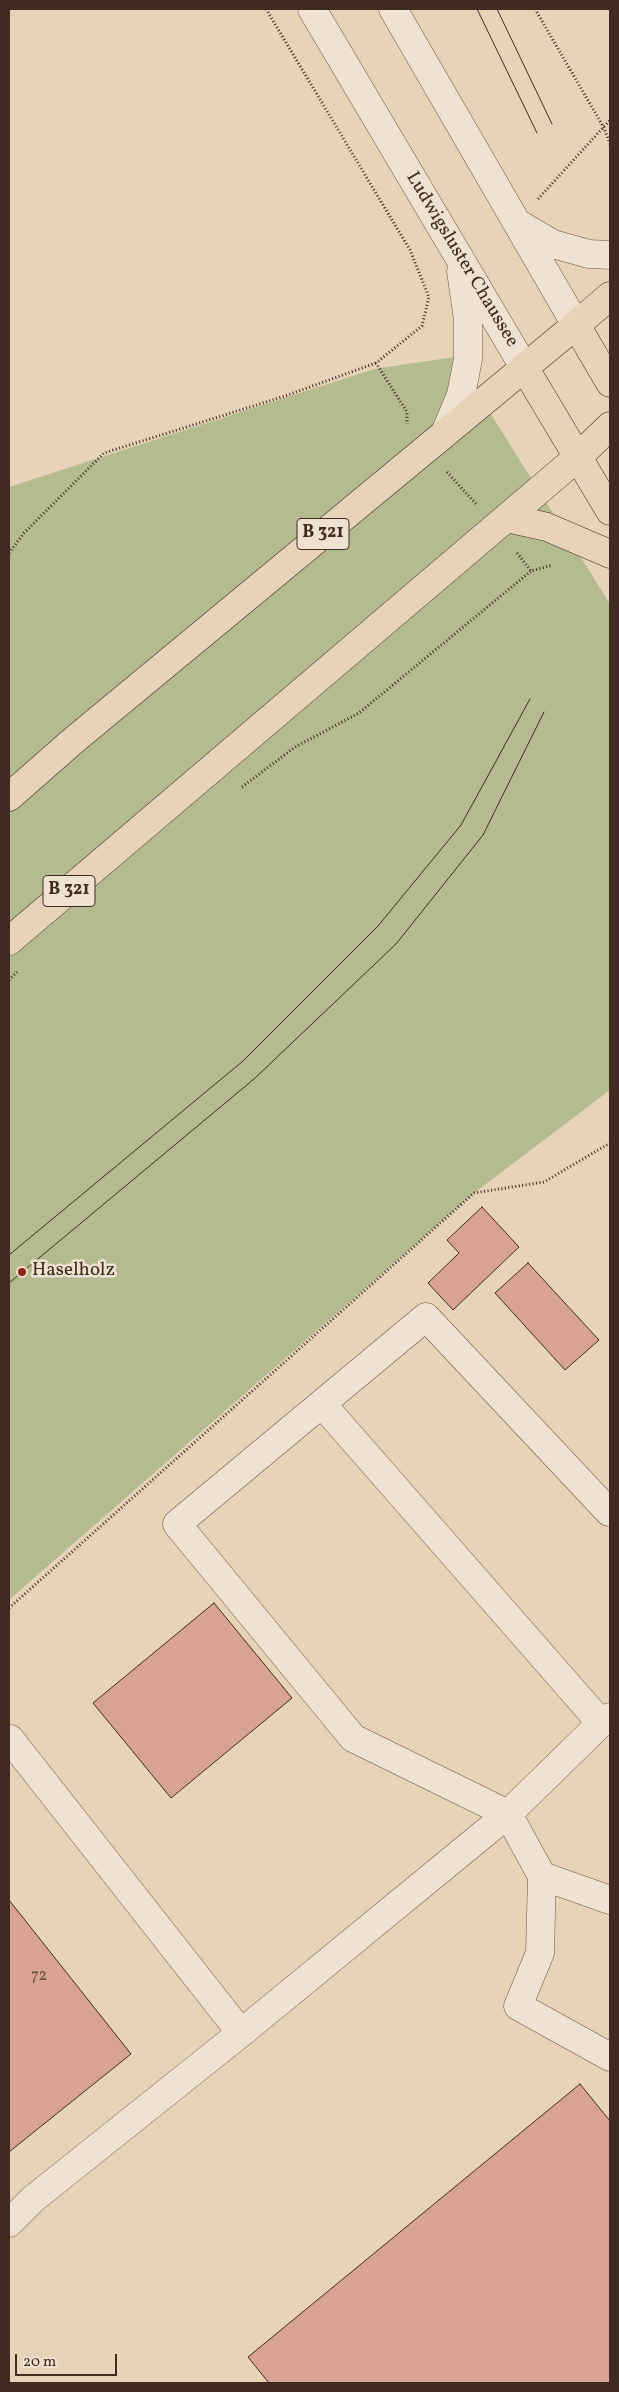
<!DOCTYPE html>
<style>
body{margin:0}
#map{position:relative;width:619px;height:2392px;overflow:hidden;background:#e7d3b7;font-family:Vollkorn,serif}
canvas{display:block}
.frame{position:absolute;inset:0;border:10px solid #412a20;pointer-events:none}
.scale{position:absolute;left:15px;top:2354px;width:102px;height:22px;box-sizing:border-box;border:2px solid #412a20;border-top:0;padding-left:6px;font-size:15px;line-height:18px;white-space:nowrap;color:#412a20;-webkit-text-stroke:4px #efe2d0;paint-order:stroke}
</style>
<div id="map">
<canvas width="619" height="2392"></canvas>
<div class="frame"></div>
<div class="scale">20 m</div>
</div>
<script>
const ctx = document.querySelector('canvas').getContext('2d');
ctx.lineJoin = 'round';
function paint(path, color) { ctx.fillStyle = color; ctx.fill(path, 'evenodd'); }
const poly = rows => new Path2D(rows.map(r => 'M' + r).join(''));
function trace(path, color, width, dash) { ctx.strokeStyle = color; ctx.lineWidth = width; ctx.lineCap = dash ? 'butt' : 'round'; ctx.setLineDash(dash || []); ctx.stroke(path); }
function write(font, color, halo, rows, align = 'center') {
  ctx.font = font + ' Vollkorn,serif'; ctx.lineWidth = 5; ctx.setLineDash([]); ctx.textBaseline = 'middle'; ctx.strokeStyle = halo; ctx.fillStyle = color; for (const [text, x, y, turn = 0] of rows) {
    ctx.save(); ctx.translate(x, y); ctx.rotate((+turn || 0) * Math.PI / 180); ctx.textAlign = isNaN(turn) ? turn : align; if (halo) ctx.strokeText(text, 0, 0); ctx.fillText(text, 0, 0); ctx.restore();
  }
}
const green = poly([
 [455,357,610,604,610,1090,474,1193,9,1600,9,487,374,369]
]);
const building = poly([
 [482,1207,519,1247,453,1310,428,1283,459,1253,447,1240,482,1207],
 [528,1263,599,1340,565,1370,495,1293,528,1263],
 [214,1603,292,1698,171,1798,93,1703,214,1603],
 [9,1900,131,2054,9,2152,9,1900],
 [580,2084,610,2121,610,2383,269,2383,248,2357,580,2084]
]);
const path = poly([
 [266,9,410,250,429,297,422,326,376,363,407,412,407,424],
 [535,9,604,128,610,144],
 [538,199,610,120],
 [447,472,476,504],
 [9,553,24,533,104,453,285,396,376,363],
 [517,553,531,571,553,565],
 [242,787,295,747,359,713,531,571],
 [9,980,17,972],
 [9,1608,474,1193,544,1182,610,1143]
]);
const minor = poly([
 [312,9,524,367],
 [393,9,576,325],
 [519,224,553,244,589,254,610,255],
 [445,433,461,395,468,359,468,320,461,271],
 [322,1404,601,1723],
 [610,1717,601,1723,508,1814,542,1876,610,1900],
 [10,1739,241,2033],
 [542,1876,540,1953,518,2006,610,2057],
 [9,2223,33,2199,241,2033,508,1814,353,1738,177,1524,426,1317,609,1512,610,1511]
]);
const major = poly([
 [610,296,576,325,610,383],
 [524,367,610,511],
 [578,457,610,426],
 [507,518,547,527,610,554]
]);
const highway = poly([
 [9,797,74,740,576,325],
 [9,941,578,457]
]);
const tram = poly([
 [477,9,537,133],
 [497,9,552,124],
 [9,1255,243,1061,378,926,461,825,530,699],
 [9,1283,254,1079,396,944,483,835,544,712]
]);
const markers = [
 [22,1272,5,"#8f2418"]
];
const numberNames = [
 ["72",39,1977]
];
const shields = [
 [323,534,52],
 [69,891,52]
];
const shieldNames = [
 ["B 321",323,534],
 ["B 321",69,891]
];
const streetNames = [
 ["Ludwigsluster Chaussee",461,260,59]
];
const poiNames = [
 ["Haselholz",32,1272]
];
paint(green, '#b4bc8f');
paint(building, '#d9a394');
trace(building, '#412a20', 1);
trace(minor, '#6a5446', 29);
trace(major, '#412a20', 29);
trace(highway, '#412a20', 29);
trace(path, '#412a20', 3, [1, 2.5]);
trace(minor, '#efe2d0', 28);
trace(major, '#e7d3b7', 28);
trace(highway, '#e7d3b7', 28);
trace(tram, '#412a20', 1);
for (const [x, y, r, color] of markers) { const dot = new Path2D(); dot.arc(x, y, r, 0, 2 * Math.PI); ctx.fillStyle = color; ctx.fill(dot); trace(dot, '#efe2d0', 2); }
write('16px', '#67483d', null, numberNames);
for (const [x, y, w] of shields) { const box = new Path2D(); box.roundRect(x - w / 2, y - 15.5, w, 31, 4); ctx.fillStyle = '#efe2d0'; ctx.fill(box); trace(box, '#412a20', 1); }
write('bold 18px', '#412a20', null, shieldNames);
write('19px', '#412a20', '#efe2d0', streetNames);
write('19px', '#412a20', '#efe2d0', poiNames, 'left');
</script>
